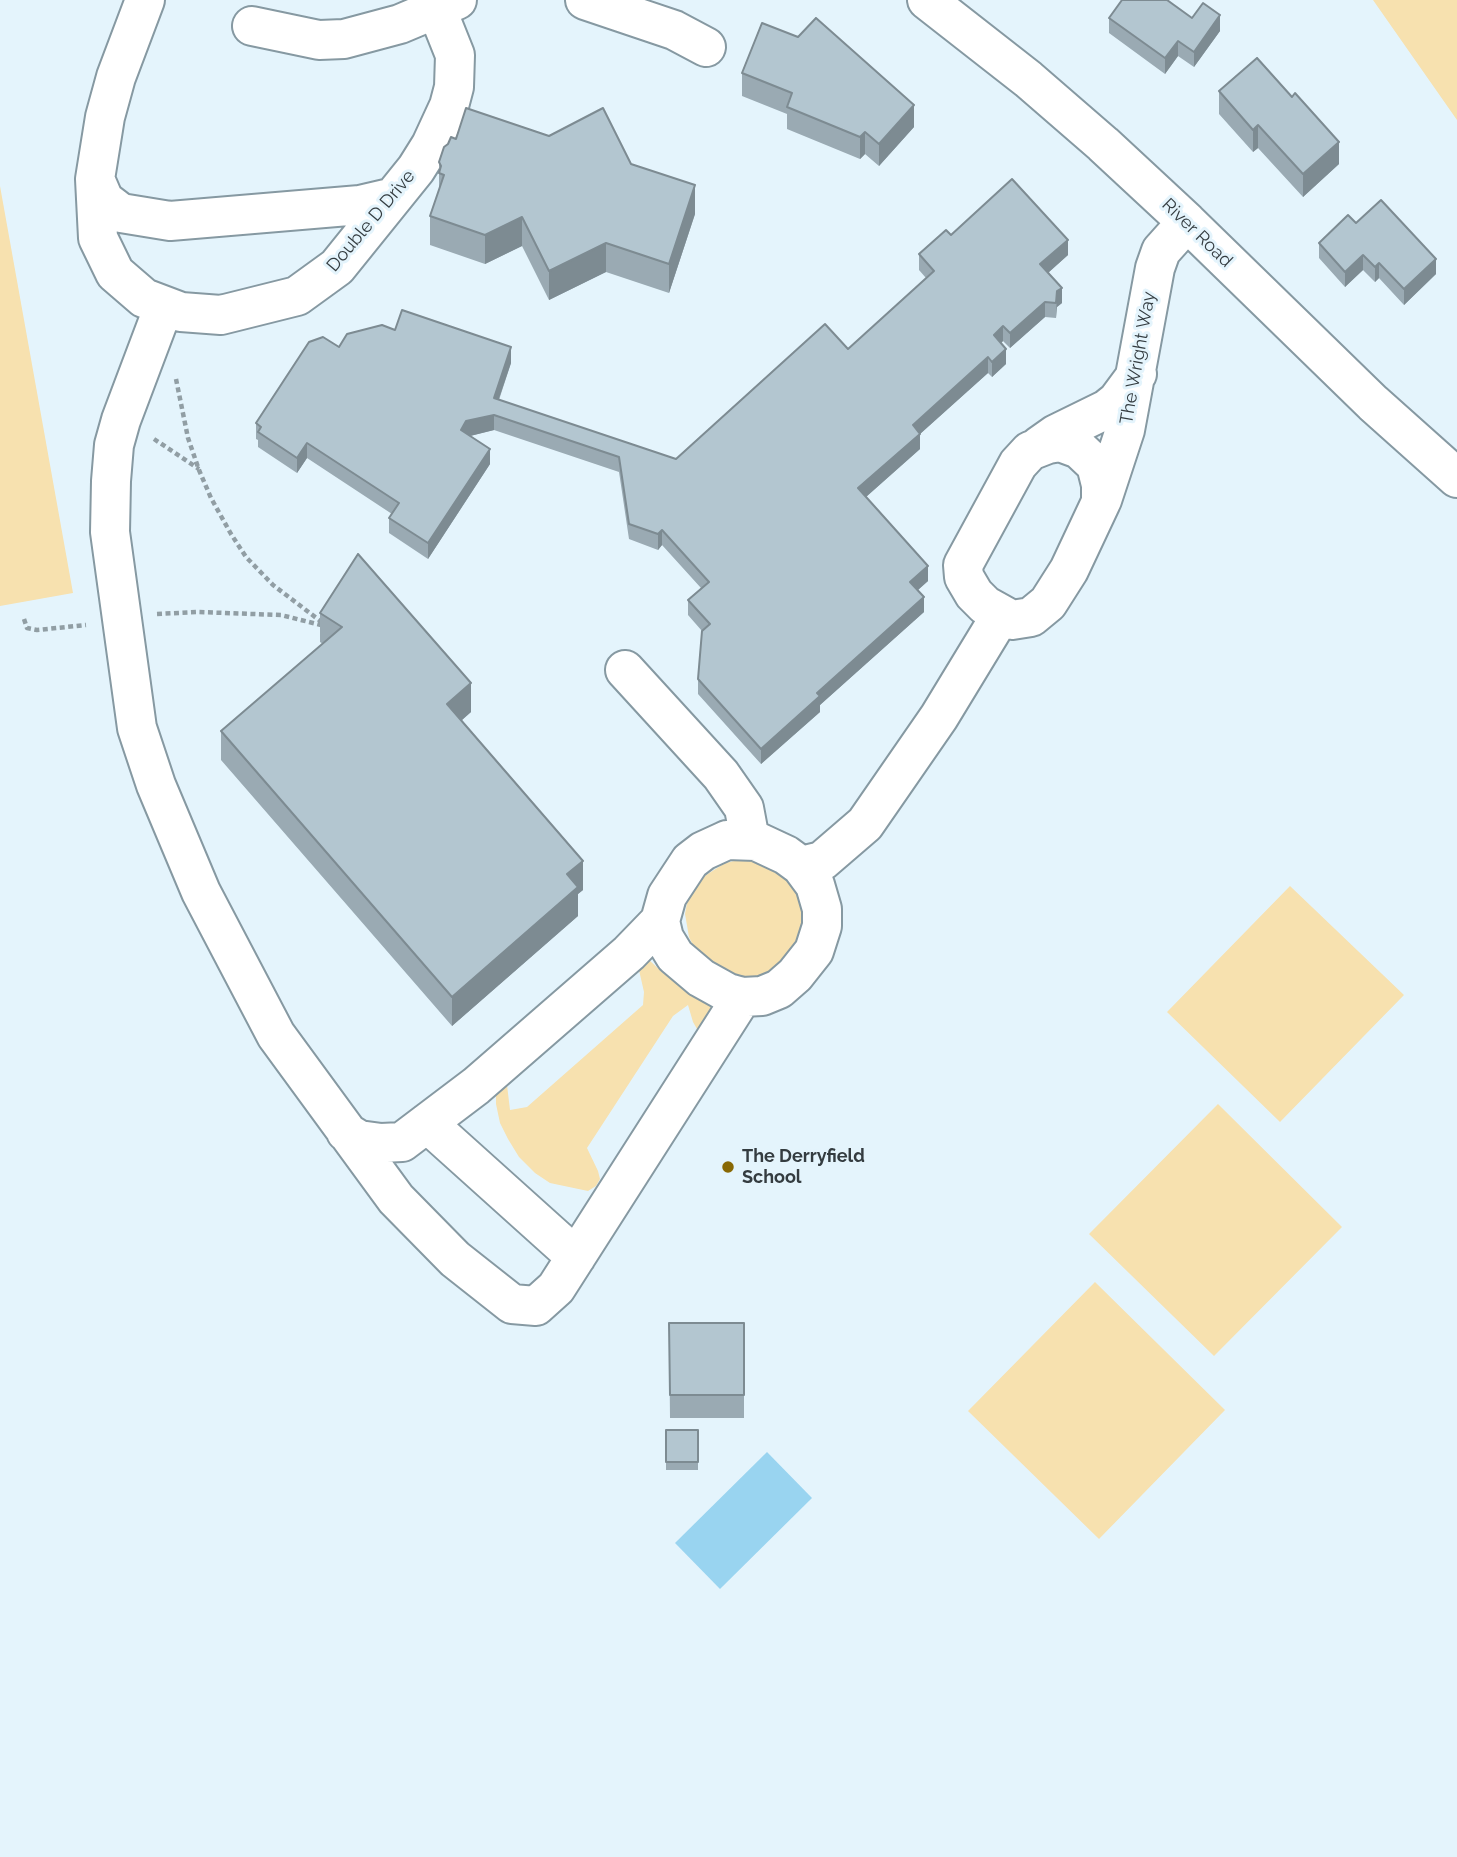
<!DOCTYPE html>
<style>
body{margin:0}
canvas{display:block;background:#e4f4fc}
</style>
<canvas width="1457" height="1857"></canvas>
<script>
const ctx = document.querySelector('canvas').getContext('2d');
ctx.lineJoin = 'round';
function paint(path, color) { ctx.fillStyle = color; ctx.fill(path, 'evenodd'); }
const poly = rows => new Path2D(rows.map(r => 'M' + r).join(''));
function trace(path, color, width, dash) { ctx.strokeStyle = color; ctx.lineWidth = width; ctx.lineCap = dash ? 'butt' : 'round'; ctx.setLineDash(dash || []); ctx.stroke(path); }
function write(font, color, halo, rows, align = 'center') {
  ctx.font = font + ' Raleway,sans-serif'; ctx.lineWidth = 6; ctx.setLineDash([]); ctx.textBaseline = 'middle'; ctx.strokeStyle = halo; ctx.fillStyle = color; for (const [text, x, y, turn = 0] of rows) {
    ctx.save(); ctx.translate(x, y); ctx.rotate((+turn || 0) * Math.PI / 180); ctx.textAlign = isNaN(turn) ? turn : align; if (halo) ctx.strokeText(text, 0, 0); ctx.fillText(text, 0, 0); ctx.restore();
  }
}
const green = poly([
 [1373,0,1457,0,1457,120],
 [0,186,73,593,0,606],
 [747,858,791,876,807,909,799,952,761,978,731,979,696,951,689,937,685,914,687,903,703,877,725,863],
 [1290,886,1404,995,1280,1122,1167,1012],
 [648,959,663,973,716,1004,701,1029,697,1029,693,1022,688,1005,673,1016,587,1148,598,1171,600,1179,596,1186,588,1191,550,1183,535,1173,519,1157,508,1139,500,1123,496,1104,496,1091,501,1084,507,1085,510,1110,527,1107,643,1005,644,992,639,970,640,964],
 [1218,1104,1342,1227,1214,1356,1089,1234],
 [1095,1282,1225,1410,1099,1539,968,1411]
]);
const water = poly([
 [767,1452,812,1498,720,1589,675,1543]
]);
const path = poly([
 [176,379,188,438,199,470,211,498,231,534,246,557,273,585,323,623],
 [154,439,199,469],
 [157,614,198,612,281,615,325,626],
 [24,619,27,628,37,630,86,625]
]);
const minor = poly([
 [145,0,116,77,105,117,95,179,98,238,115,273,144,298,181,312,221,315,297,296,337,267,416,169,431,145,449,106,454,87,455,55,433,0],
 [585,0,674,30,706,47],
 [927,0,1028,79,1103,144,1187,222,1373,403,1457,478],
 [252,26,319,40,344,39,400,24,457,0],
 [95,179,104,200,121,213,170,221,360,205,390,198],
 [164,306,121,420,114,445,111,481,110,532,137,728,156,785,201,892,276,1035,396,1199,455,1259,512,1304,536,1306,556,1288,742,997],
 [1060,442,1079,449,1096,465,1101,485,1101,502,1069,570,1048,603,1031,617,1012,620,985,605,974,594,964,577,963,565,1018,464,1030,451,1048,444,1060,442],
 [1039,446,1056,434,1107,409,1117,401,1137,374],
 [1102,500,1125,430,1155,268,1161,251,1187,222],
 [625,670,721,775,744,808,750,840],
 [727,840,756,841,786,855,801,866,815,885,822,909,822,926,814,951,795,975,779,989,762,996,742,997,728,993,701,978,675,956,664,938,660,921,667,896,690,861,703,851,727,840],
 [801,866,822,861,865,824,939,717,1001,615],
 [427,1123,576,1257],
 [346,1132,359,1140,381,1143,402,1142,476,1086,629,953,660,921]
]);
const wall = poly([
 [1109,18,1192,18,1220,31,1194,67,1178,56,1165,74,1109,33],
 [742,73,914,127,879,166,865,154,860,159,787,129,787,114,742,96],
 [1219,91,1339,164,1303,197,1258,148,1253,152,1219,114],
 [456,139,631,164,695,214,669,293,606,272,549,300,522,246,485,264,430,245,430,216,439,190,439,162],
 [1356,223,1436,274,1404,305,1379,278,1375,282,1363,270,1345,287,1319,258,1319,243],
 [951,235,1068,255,1048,273,1062,303,1057,307,1056,318,1045,317,1010,348,1003,341,1001,343,1006,364,992,377,988,373,920,434,920,449,866,497,928,581,918,590,924,612,820,705,820,712,761,764,698,694,698,679,702,631,688,615,688,600,701,588,662,545,658,550,629,539,619,472,494,430,470,436,490,464,428,559,389,533,389,518,392,514,307,458,297,473,258,447,258,440,256,439,256,423,339,347,395,330,511,363,499,400,676,459,848,349,926,278,919,270,919,254],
 [358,554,471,712,461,721,583,890,578,894,578,916,452,1026,221,760,221,731,323,644,320,642,320,613],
 [669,1323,744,1323,744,1418,670,1418],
 [666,1430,698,1430,698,1470,666,1470]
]);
const shadedWall = poly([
 [1220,15,1220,31,1194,67,1194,52],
 [1178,41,1178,56,1165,74,1165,58],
 [914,105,914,127,879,166,879,144],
 [1258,125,1258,148,1253,152,1253,130],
 [865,132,865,154,860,159,860,137],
 [1339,142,1339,164,1303,197,1303,174],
 [695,185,695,214,669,293,669,264],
 [522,217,522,246,485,264,485,235],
 [1068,240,1068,255,1040,280,1040,264],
 [606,243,606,272,549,300,549,271],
 [1363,255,1363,270,1345,287,1345,272],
 [1436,259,1436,274,1404,305,1404,289],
 [1379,263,1379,278,1375,282,1375,267],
 [1062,288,1062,303,1057,307,1056,318,1057,291],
 [1045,302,1045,317,1010,348,1010,333],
 [1003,326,1003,341,994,350,994,335],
 [511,347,511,363,494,413,494,398],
 [1006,349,1006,364,992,377,992,362],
 [988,357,988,373,920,434,920,449,858,504,858,488,913,425],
 [494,415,494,430,466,437,461,430,466,421],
 [307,443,307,458,297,473,297,458],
 [490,449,490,464,428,559,428,543],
 [662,530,662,545,658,550,658,534],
 [928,566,928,581,910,597,910,582],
 [924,597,924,612,820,705,820,712,761,764,761,749,817,693],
 [471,683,471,712,447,733,447,704],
 [583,861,583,890,578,894,578,916,452,1026,452,997,567,874]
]);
const building = poly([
 [1122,0,1167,0,1192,18,1203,3,1220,15,1194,52,1178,41,1165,58,1109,18,1122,0],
 [816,18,914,105,879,144,865,132,860,137,787,107,792,93,742,73,762,23,798,37,816,18],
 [1257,58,1292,97,1295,93,1339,142,1303,174,1258,125,1253,130,1219,91,1257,58],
 [466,108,549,136,603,108,631,164,695,185,669,264,606,243,549,271,522,217,485,235,430,216,444,175,439,173,441,166,439,162,444,147,448,144,451,137,456,139,466,108],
 [1012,179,1068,240,1040,264,1062,288,1057,291,1056,303,1045,302,1010,333,1003,326,994,335,1006,349,992,362,988,357,913,425,920,434,858,488,928,566,910,582,924,597,817,693,820,696,761,749,698,679,702,631,710,624,688,600,709,582,662,530,658,534,629,524,619,457,494,415,466,421,461,430,490,449,428,543,389,518,399,503,307,443,297,458,258,432,261,427,256,423,309,342,323,337,339,347,347,334,382,325,395,330,402,310,511,347,494,398,676,459,825,324,848,349,934,271,919,254,946,230,951,235,1012,179],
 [1381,200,1436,259,1404,289,1379,263,1375,267,1363,255,1345,272,1319,243,1348,215,1356,223,1381,200],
 [358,554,471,683,447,704,583,861,567,874,578,887,452,997,221,731,342,627,320,613,358,554],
 [669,1323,744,1323,744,1395,670,1395,669,1323],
 [666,1430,698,1430,698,1462,666,1462,666,1430]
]);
const markers = [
 [728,1167,7,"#886804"]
];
const streetNames = [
 ["Double D Drive",371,221,-50],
 ["River Road",1197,233,44],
 ["The Wright Way",1138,358,-80]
];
const poiNames = [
 ["The Derryfield",742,1157],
 ["School",742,1178]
];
paint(green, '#f7e1af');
paint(water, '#99d4f0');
trace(minor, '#8699a2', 42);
trace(path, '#919ea4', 4.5, [5, 3.5]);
trace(minor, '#fff', 38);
paint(wall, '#9aaab3');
paint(shadedWall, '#7d8b92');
paint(building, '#b3c6d0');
trace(building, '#7d8b92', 2);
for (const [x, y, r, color] of markers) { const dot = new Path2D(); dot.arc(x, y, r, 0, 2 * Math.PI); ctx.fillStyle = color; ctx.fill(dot); trace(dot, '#e4f4fc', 2.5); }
write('18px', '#343c40', '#e4f4fc', streetNames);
write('bold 18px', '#343c40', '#e4f4fc', poiNames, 'left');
</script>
